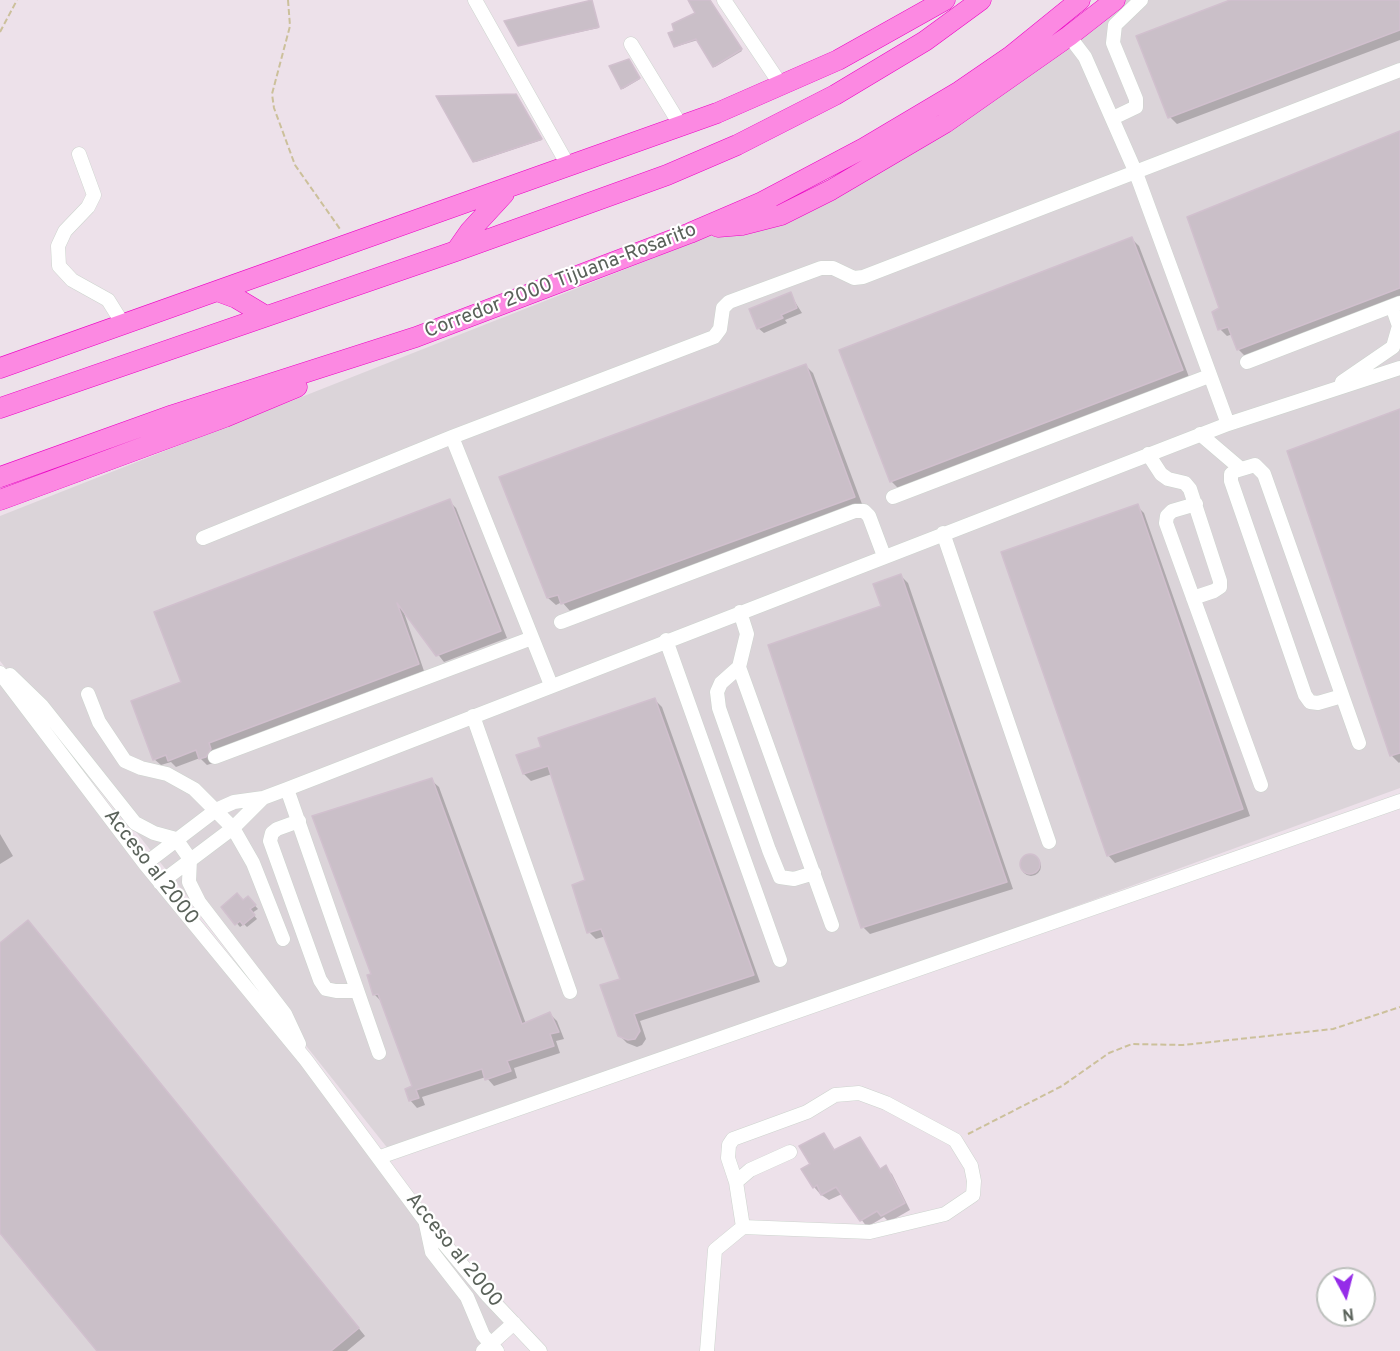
<!DOCTYPE html>
<style>
body{margin:0}
#map{position:relative;width:1400px;height:1351px;overflow:hidden;background:#ede1ea;font-family:Overpass,sans-serif}
canvas{display:block}
.north{position:absolute;left:1316px;top:1267px;width:60px;height:60px;box-sizing:border-box;background:#fff;border:2px solid #bdc0bd;border-radius:50%;rotate:173deg;font-size:16px;font-weight:700;line-height:24px;text-align:center;color:#5a625a}
.north::after{content:'';display:block;margin:auto;width:21px;height:27px;background:#952ce8;clip-path:polygon(50% 0,100% 100%,50% 72%,0 100%)}
</style>
<div id="map">
<canvas width="1400" height="1351"></canvas>
<div class="north">N</div>
</div>
<script>
const ctx = document.querySelector('canvas').getContext('2d');
ctx.lineJoin = 'round';
function paint(path, color) { ctx.fillStyle = color; ctx.fill(path, 'evenodd'); }
const poly = rows => new Path2D(rows.map(r => 'M' + r).join(''));
function trace(path, color, width, dash) { ctx.strokeStyle = color; ctx.lineWidth = width; ctx.lineCap = dash ? 'butt' : 'round'; ctx.setLineDash(dash || []); ctx.stroke(path); }
function write(font, color, halo, rows, align = 'center') {
  ctx.font = font + ' Overpass,sans-serif'; ctx.lineWidth = 4.5; ctx.setLineDash([]); ctx.textBaseline = 'middle'; ctx.strokeStyle = halo; ctx.fillStyle = color; for (const [text, x, y, turn = 0] of rows) {
    ctx.save(); ctx.translate(x, y); ctx.rotate((+turn || 0) * Math.PI / 180); ctx.textAlign = isNaN(turn) ? turn : align; if (halo) ctx.strokeText(text, 0, 0); ctx.fillText(text, 0, 0); ctx.restore();
  }
}
const industrial = poly([
 [1109,0,1400,0,1400,788,393,1155,0,661,0,516,826,190,1019,80],
 [0,672,514,1323,483,1351,0,1351]
]);
const shadow = poly([
 [1234,0,1400,0,1400,40,1177,124,1170,117],
 [591,1,599,28,519,45],
 [716,10,742,51,715,67,698,40,675,47],
 [629,62,640,79,623,89,622,88],
 [517,97,542,140,476,162,474,161],
 [1400,132,1400,297,1245,356,1238,349,1233,334,1227,336,1220,329,1221,309],
 [1132,239,1139,246,1189,377,898,488,891,481],
 [790,294,802,313,785,320,787,323,764,333,758,328],
 [806,366,813,373,862,504,570,611,562,602,556,605,548,598,501,478],
 [1400,411,1400,762,1399,763,1392,756,1289,452],
 [449,501,456,508,507,638,444,662,403,610,424,671,215,750,213,763,207,765,200,758,176,767,171,762,161,765,154,759,183,683],
 [1137,506,1144,513,1250,816,1115,863,1108,855],
 [901,576,908,583,1013,889,870,934,863,927,883,607],
 [655,700,662,707,760,982,640,1021,646,1039,642,1045,637,1047,627,1043,620,1036,622,980,606,936,596,939,589,932,587,881,552,774,531,781,524,774,518,756],
 [431,780,439,787,526,1024,550,1014,557,1021,564,1039,556,1041,560,1053,514,1068,517,1078,494,1086,486,1077,422,1097,425,1105,417,1108,410,1100,414,1087,382,1002,375,995,373,975],
 [0,834,13,856,0,864],
 '1021 866a10 10 0 1 1 20 0a10 10 0 1 1-20 0Z',
 [248,898,258,909,252,913,257,919,247,927,244,924,240,927,223,907],
 [35,929,365,1336,347,1351,99,1351,0,1231,0,945],
 [823,1135,836,1151,859,1139,881,1170,885,1167,892,1174,910,1210,889,1222,884,1217,867,1227,842,1194,829,1200,820,1194,814,1187,812,1165]
]);
const building = poly([
 [592,0,599,27,518,46,504,21,592,0],
 [688,0,710,0,742,49,713,67,696,39,674,47,668,33,674,31,672,24,695,13,688,0],
 [1230,0,1400,0,1400,30,1168,118,1136,36,1230,0],
 [629,59,640,78,621,89,609,66,629,59],
 [516,94,542,139,473,162,436,96,516,94],
 [1400,131,1400,288,1237,350,1228,327,1218,330,1212,312,1219,308,1187,217,1400,131],
 [1132,237,1183,370,890,482,839,350,1132,237],
 [791,292,797,308,781,315,783,318,757,329,749,309,791,292],
 [806,364,855,497,561,604,558,595,547,598,499,477,806,364],
 [1400,409,1400,753,1390,756,1287,451,1400,409],
 [450,499,501,631,436,656,397,603,419,664,209,743,211,749,206,757,199,759,196,750,168,761,166,755,153,760,131,701,181,682,154,612,450,499],
 [1138,504,1243,809,1107,856,1001,552,1138,504],
 [901,574,1007,882,861,928,768,645,881,606,873,584,901,574],
 [655,698,754,975,634,1014,640,1031,635,1039,628,1040,618,1036,600,985,620,979,601,929,587,933,572,885,585,880,548,766,523,774,516,755,541,747,538,738,655,698],
 [432,778,522,1024,550,1012,559,1032,550,1034,554,1046,507,1061,511,1071,485,1080,482,1069,416,1090,419,1098,409,1101,405,1089,412,1086,378,994,373,995,367,975,371,974,312,816,432,778],
 '1020 864a10 10 0 1 1 20 0a10 10 0 1 1-20 0Z',
 [237,893,243,900,248,896,256,905,250,909,255,915,243,925,240,921,235,925,221,907,237,893],
 [28,920,359,1328,331,1351,97,1351,0,1233,0,943,28,920],
 [824,1133,834,1150,860,1137,880,1169,886,1165,905,1203,881,1216,877,1211,860,1221,836,1187,821,1195,817,1185,813,1188,801,1169,810,1164,799,1146,824,1133]
]);
const path = poly([
 [288,0,290,26,272,94,274,108,295,165,340,229],
 [0,32,17,0],
 [968,1134,1062,1086,1109,1053,1132,1044,1183,1045,1333,1029,1400,1007]
]);
const minor = poly([
 [475,0,569,167],
 [724,0,781,85],
 [1069,36,1085,57,1136,173,1228,424],
 [631,44,681,126],
 [1113,118,1136,107,1136,99,1113,43,1115,25,1141,0],
 [79,154,94,195,88,207,65,231,58,246,59,266,72,280,108,300,123,324],
 [1247,362,1400,303],
 [1342,382,1393,347,1399,326,1392,306],
 [1200,434,1241,469],
 [452,437,551,685],
 [1148,454,1161,474,1168,479,1185,483,1190,489,1220,581,1220,587,1214,591,1193,598],
 [893,497,1209,376],
 [1196,504,1172,511,1167,516,1166,523,1261,785],
 [943,533,1049,842],
 [203,538,452,437,714,337,720,329,723,308,729,302,821,268,833,268,854,278,863,277,1400,70],
 [740,612,747,634,739,667,832,925],
 [561,622,855,511,864,511,869,516,884,556],
 [666,640,780,960],
 [739,667,721,683,717,692,719,708,769,850,780,877,794,879,814,873],
 [0,673,145,864,306,1060,426,1222,488,1296,540,1351],
 [10,675,42,706,135,823,154,833,176,839,190,859,189,882,199,902,285,1014,299,1044],
 [88,694,99,722,125,761,141,768,167,774,194,789,233,828,253,863,283,939],
 [1342,696,1318,703,1310,702,1305,695,1231,481,1231,474,1235,471,1255,465,1264,474,1359,743],
 [473,716,570,992],
 [215,757,532,638],
 [287,789,379,1053],
 [299,821,277,829,272,833,270,841,320,980,326,989,336,991,357,991],
 [145,864,216,810,234,802,263,798,287,789,1228,424,1400,368],
 [160,883,233,828,263,798],
 [380,1157,1400,801],
 [426,1224,432,1252,467,1297,483,1335,497,1351],
 [743,1227,736,1182,750,1170,790,1152],
 [483,1351,514,1323],
 [707,1351,715,1250,743,1227,870,1232,945,1214,973,1195,974,1181,971,1166,955,1140,886,1103,859,1093,835,1095,807,1112,733,1139,729,1145,728,1158,736,1182]
]);
const highway = poly([
 [718,227,742,225,781,215,831,190,945,123,1069,36,1115,0],
 [456,251,470,231,504,194],
 [217,291,236,298,266,316],
 [0,368,717,113,838,60,945,0],
 [0,408,456,251,667,175,737,145,835,95,925,41,981,0],
 [0,477,173,415,416,337,690,233,760,203,864,148,960,91,1011,56,1080,0],
 [0,500,225,417,297,387]
]);
const streetNames = [
 ["Corredor 2000 Tijuana-Rosarito",561,282,-21],
 ["Acceso al 2000",150,868,52],
 ["Acceso al 2000",453,1251,51]
];
paint(industrial, '#dbd4d9');
paint(shadow, '#0003');
paint(building, '#cabfc8');
trace(building, '#d1c0ce', 1.5);
trace(minor, '#cdd4ce', 15);
trace(highway, '#ec02c5', 21);
trace(path, '#ccc09b', 2, [6, 3]);
trace(minor, '#fff', 14);
trace(highway, '#fc89e2', 20);
write('20px', '#5a625a', '#fff', streetNames);
</script>
